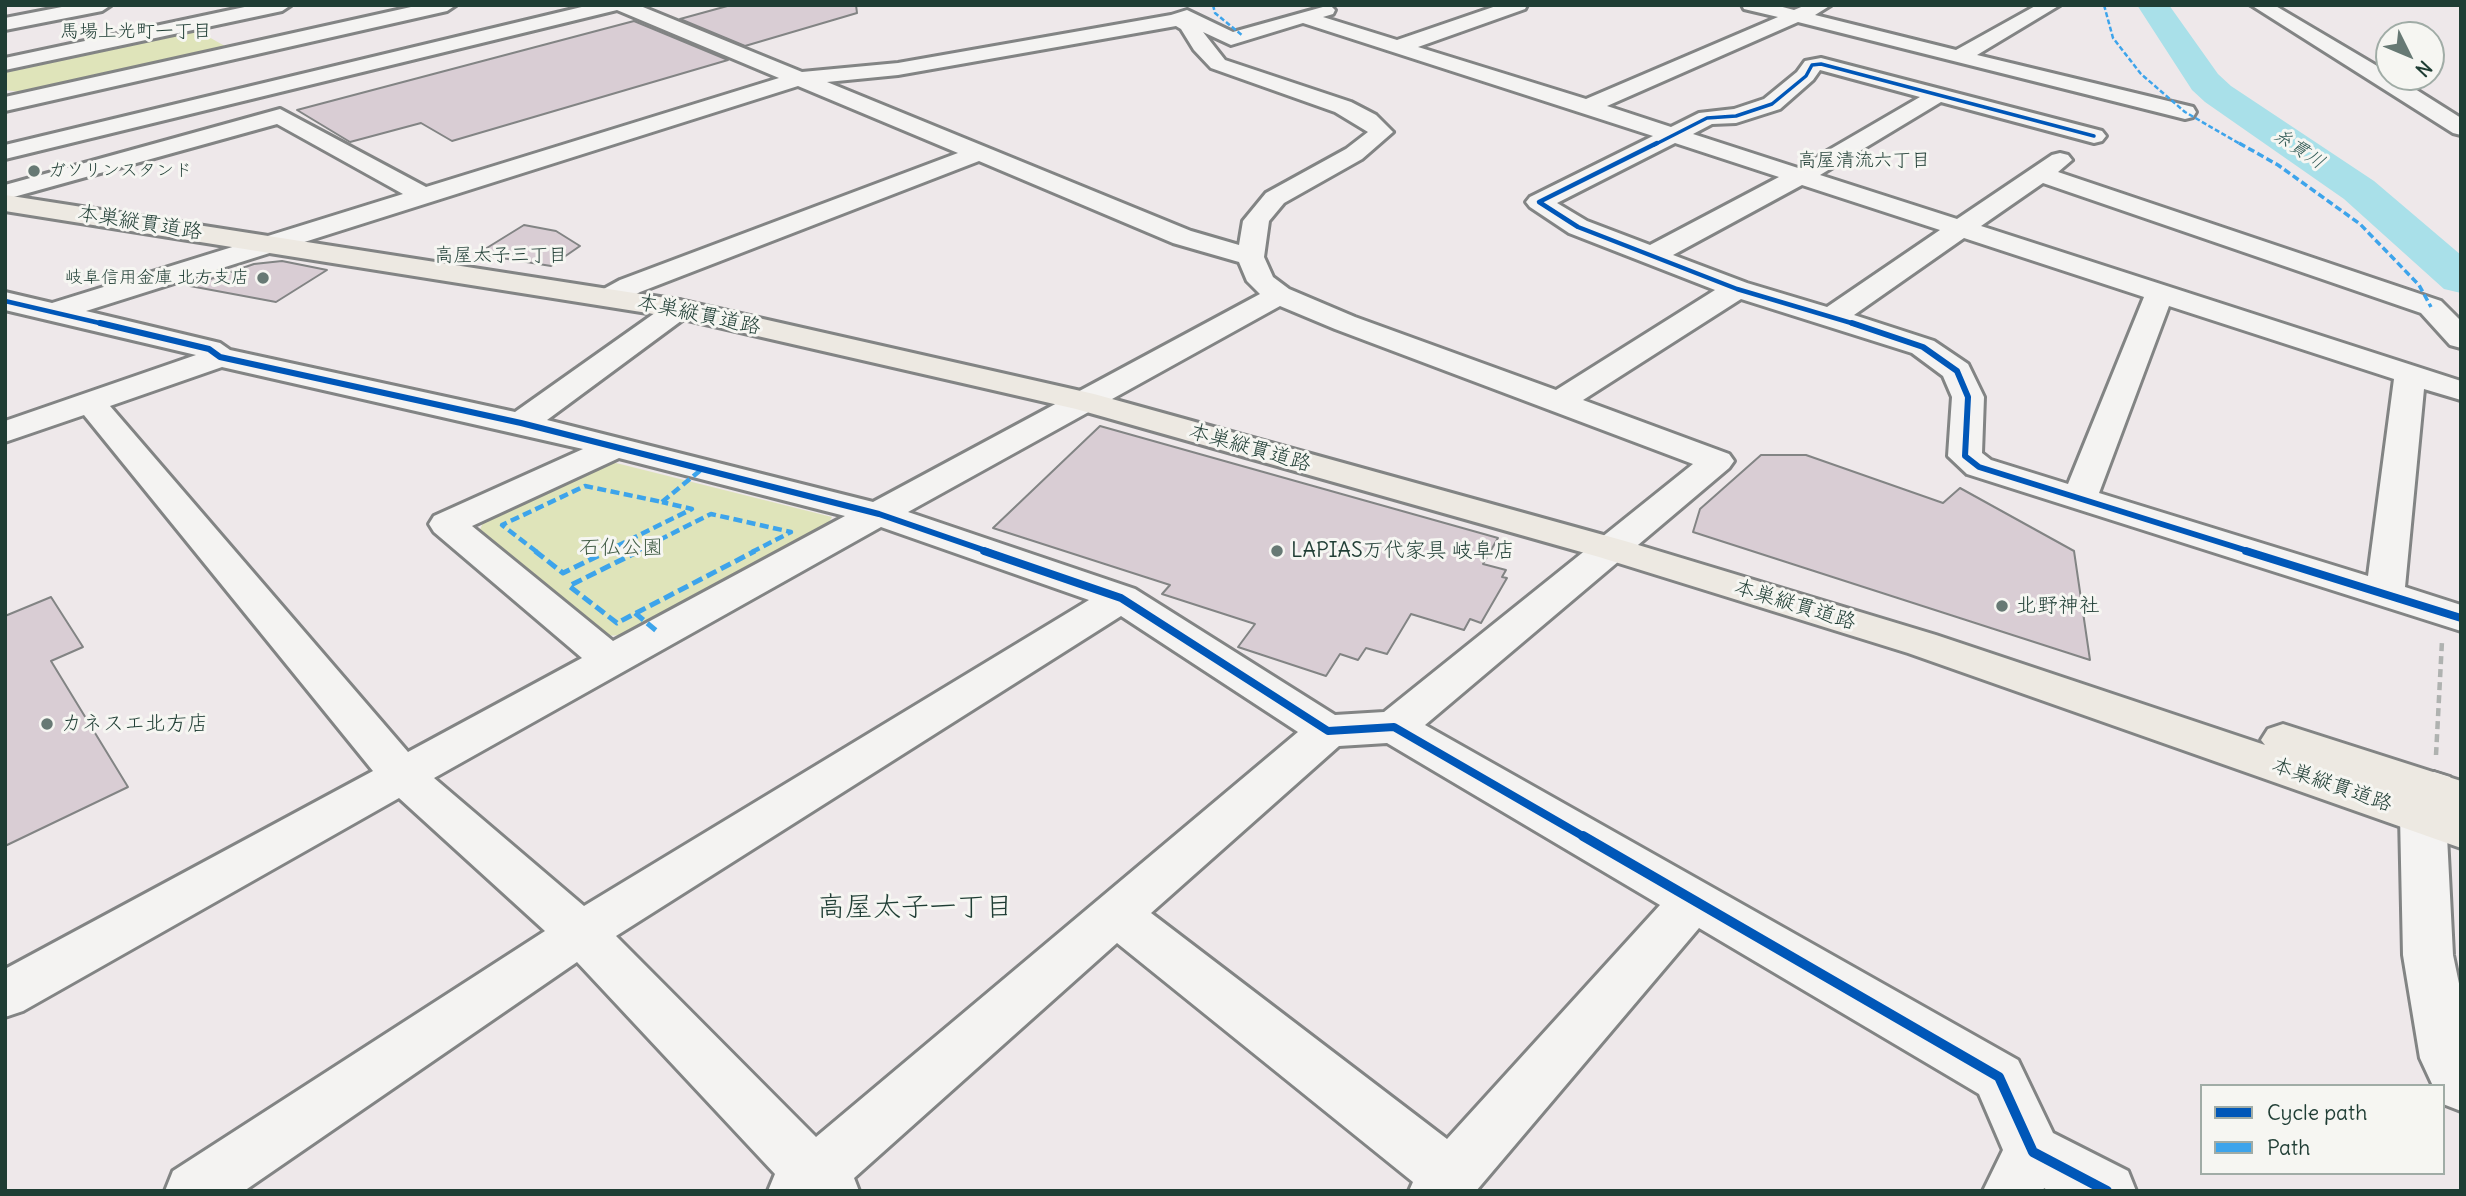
<!DOCTYPE html>
<meta charset="utf-8">
<style>
body{margin:0}
#map{position:relative;width:2466px;height:1196px;overflow:hidden;background:#eee8ea;font-family:Delius,sans-serif}
canvas{display:block}
.frame{position:absolute;inset:0;border:7px solid #1f3d34;pointer-events:none}
.legend{position:absolute;left:2200px;top:1084px;width:245px;height:91px;box-sizing:border-box;background:#f6f6f2;border:2px solid #a0aca6;margin:0;padding:9px 12px;list-style:none;font-size:21px;color:#1f3d34}
.legend li{display:flex;align-items:center;gap:14px;height:35px}
.legend b{width:35px;border:2px solid #a0aca6}
.north{position:absolute;left:2375px;top:21px;width:70px;height:70px;box-sizing:border-box;background:#f6f6f2;border:2px solid #a0aca6;border-radius:50%;rotate:133deg;font-size:19px;font-weight:700;line-height:28px;text-align:center;color:#1f3d34}
.north::after{content:'';display:block;margin:auto;width:24px;height:32px;background:#677974;clip-path:polygon(50% 0,100% 100%,50% 72%,0 100%)}
</style>
<div id="map">
<canvas width="2466" height="1196"></canvas>
<div class="frame"></div>
<ul class="legend">
<li><b style="height:9px;background:#0057b8"></b>Cycle path</li>
<li><b style="height:9px;background:#3da4eb"></b>Path</li>
</ul>
<div class="north">N</div>
</div>
<script>
const ctx = document.querySelector('canvas').getContext('2d');
ctx.lineJoin = 'round';
function paint(path, color) { ctx.fillStyle = color; ctx.fill(path, 'evenodd'); }
const poly = rows => new Path2D(rows.map(r => 'M' + r).join(''));
function trace(path, color, width, dash) { ctx.strokeStyle = color; ctx.lineWidth = width; ctx.lineCap = dash ? 'butt' : 'round'; ctx.setLineDash(dash || []); ctx.stroke(path); }
function write(font, color, halo, rows, align = 'center') {
  ctx.font = font + ' Delius,"Klee One",sans-serif'; ctx.lineWidth = 6; ctx.setLineDash([]); ctx.textBaseline = 'middle'; ctx.strokeStyle = halo; ctx.fillStyle = color; for (const [text, x, y, turn = 0] of rows) {
    ctx.save(); ctx.translate(x, y); ctx.rotate((+turn || 0) * Math.PI / 180); ctx.textAlign = isNaN(turn) ? turn : align; if (halo) ctx.strokeText(text, 0, 0); ctx.fillText(text, 0, 0); ctx.restore();
  }
}
const green = poly([
 [191,27,232,50,36,94,5,90,5,67],
 [612,462,832,517,825,529,628,635,600,636,479,532,484,520]
]);
const river = poly([
 [2137,5,2169,5,2218,74,2231,86,2374,181,2461,255,2461,293,2444,289,2344,199,2205,102,2192,90,2137,5]
]);
const building = poly([
 [731,5,856,5,857,13,745,46,680,19,731,5],
 [634,21,728,60,452,141,421,123,350,142,297,110,634,21],
 [524,225,556,231,580,246,551,266,477,254,524,225],
 [282,261,327,270,276,302,190,286,254,264,282,261],
 [1100,426,1498,538,1483,564,1506,570,1502,577,1507,578,1481,623,1470,619,1464,630,1411,614,1387,654,1366,648,1358,660,1340,654,1326,676,1238,647,1255,624,1162,594,1170,585,993,528,1100,426],
 [1761,455,1806,455,1943,503,1960,488,2074,551,2090,660,1693,532,1700,509,1761,455],
 [51,597,83,647,51,661,128,787,5,846,5,616,51,597]
]);
const path = poly([
 [2436,755,2442,641]
]);
const minor = poly([
 [72,5,111,5,102,11,5,30,5,18,72,5],
 [254,5,291,5,282,11,5,70,5,58,254,5],
 [420,5,456,5,447,11,5,111,5,97,420,5],
 [590,5,638,5,802,72,898,63,1171,15,1187,10,1233,32,1330,5,1335,10,1333,14,1323,17,1397,40,1499,5,1527,5,1525,9,1418,47,1586,99,1778,17,1744,9,1742,5,1775,5,1794,10,1806,5,1831,5,1815,15,1956,50,2037,5,2060,5,1977,55,2193,107,2196,112,2193,117,2185,119,1798,22,1607,106,1671,127,1699,113,1734,109,1764,99,1797,72,1805,61,1821,58,2102,131,2106,136,2102,141,2094,143,1941,102,1820,175,1957,219,2052,155,2060,153,2068,155,2072,160,2058,172,2441,301,2461,321,2461,348,2450,345,2421,313,2043,183,1981,226,2461,381,2461,400,2424,389,2405,587,2461,605,2461,631,1967,474,1948,456,1952,397,1943,376,1912,353,1741,299,1583,400,1729,454,1734,461,1729,468,1425,725,2018,1060,2053,1133,2128,1171,2136,1191,2049,1191,2044,1188,2043,1191,1983,1191,2003,1150,1979,1094,1699,928,1476,1191,1409,1191,1413,1182,1117,943,854,1178,859,1191,768,1191,775,1174,577,962,244,1191,165,1191,173,1171,545,931,399,798,23,1011,5,1017,5,969,373,771,84,415,5,442,5,421,196,355,5,310,5,292,52,303,403,194,277,124,10,198,5,197,5,185,280,109,426,187,779,78,617,10,5,159,5,145,590,5],
 [1303,23,1653,136,1530,197,1526,202,1530,207,1569,233,1715,290,1556,390,1355,317,1289,289,1273,277,1264,257,1269,221,1284,203,1362,159,1393,132,1376,115,1351,102,1225,60,1203,32,1231,45,1303,23],
 [1176,26,1181,29,1194,50,1211,68,1335,112,1368,132,1346,149,1266,193,1243,221,1239,245,1191,231,827,82,898,75,1176,26],
 [1820,70,1920,97,1798,168,1693,134,1712,124,1736,123,1780,109,1813,80,1820,70],
 [798,86,958,153,620,280,600,291,596,297,600,303,610,306,620,303,640,292,979,161,1173,243,1239,262,1247,281,1260,294,873,502,547,420,689,315,693,309,689,303,679,300,669,303,515,412,230,350,220,343,86,311,798,86],
 [1675,143,1779,177,1650,245,1587,221,1557,203,1675,143],
 [1802,185,1940,230,1827,307,1747,283,1673,255,1802,185],
 [1964,238,2144,297,2068,484,1991,460,1982,453,1984,397,1968,364,1934,341,1854,315,1964,238],
 [1280,306,1335,329,1693,464,1384,712,1335,715,1135,589,908,512,1280,306],
 [2169,306,2394,379,2368,576,2099,493,2169,306],
 [222,367,583,449,434,516,429,524,434,532,582,658,408,752,110,406,222,367],
 [619,458,845,516,613,641,472,526,619,458],
 [881,527,1089,600,584,906,434,778,881,527],
 [1121,616,1298,732,816,1137,616,936,1121,616],
 [1387,743,1660,905,1447,1139,1151,913,1339,746,1387,743],
 [2251,5,2274,5,2389,73,2389,77,2396,77,2461,118,2461,135,2453,133,2251,5],
 [2434,772,2450,777,2456,789,2446,816,2453,955,2461,993,2461,1111,2443,1104,2443,1086,2433,1086,2420,1058,2403,955,2400,816,2418,777,2434,772]
]);
const major = poly([
 [5,195,679,300,1094,394,1625,541,1936,635,2265,745,2261,740,2268,729,2283,724,2461,781,2461,848,1908,653,1599,557,1076,409,679,318,5,211,5,195]
]);
const quietFar3 = poly([
 [1213,5,1215,13,1243,36],
 [2104,5,2113,38,2141,74,2185,112,2242,145]
]);
const quietFar2 = poly([
 [2239,143,2278,165,2360,224,2419,285,2431,307]
]);
const quietFar1 = poly([
 [662,502,702,469],
 [537,552,502,525,585,486,662,502],
 [605,552,692,509,662,502],
 [635,552,711,514,791,532,752,552]
]);
const quiet = poly([
 [535,551,563,573,608,551],
 [639,551,569,586,617,623,755,551],
 [635,613,659,633]
]);
const cyclewayFar4 = poly([
 [1654,145,1707,118,1736,116,1772,104,1806,76,1812,65,1821,64,2094,136]
]);
const cyclewayFar3 = poly([
 [1657,143,1539,202,1578,227,1737,289,1858,325],
 [5,301,108,325]
]);
const cyclewayFar2 = poly([
 [100,323,209,349,220,357,521,423,879,514,989,552],
 [1852,323,1923,347,1957,371,1968,397,1965,456,1979,467,2251,552]
]);
const cyclewayFar1 = poly([
 [984,551,1121,598,1328,731,1394,727,1586,838],
 [2246,551,2461,618]
]);
const cycleway = poly([
 [1583,836,1999,1077,2033,1152,2107,1191]
]);
const markers = [
 [34,171,7,"#677974"],
 [263,278,7,"#677974"],
 [1277,551,7,"#677974"],
 [2002,606,7,"#677974"],
 [47,724,7,"#677974"]
];
const farPoinames = [
 ["ガソリンスタンド",48,171],
 ["岐阜信用金庫 北方支店",249,278,"right"]
];
const farNeighbourhoodnames = [
 ["馬場上光町一丁目",136,32],
 ["高屋清流六丁目",1864,161],
 ["高屋太子三丁目",501,256]
];
const farWaternames = [
 ["糸貫川",2299,149,34]
];
const streetNames = [
 ["本巣縦貫道路",140,223,9],
 ["本巣縦貫道路",699,315,12],
 ["本巣縦貫道路",1250,448,16],
 ["本巣縦貫道路",1795,605,17],
 ["本巣縦貫道路",2332,785,19]
];
const parkNames = [
 ["石仏公園",621,548]
];
const poiNames = [
 ["LAPIAS万代家具 岐阜店",1291,551],
 ["北野神社",2016,606],
 ["カネスエ北方店",61,724]
];
const nearNeighbourhoodnames = [
 ["高屋太子一丁目",915,908]
];
paint(green, '#dfe4ba');
paint(river, '#a9e0e9');
paint(building, '#d9cdd4');
trace(building, '#828484', 2);
trace(minor, '#828484', 6);
trace(major, '#828484', 6);
trace(path, '#afb2b0', 4.5, [8, 5]);
paint(minor, '#f4f3f2');
paint(major, '#ede9e2');
trace(quietFar3, '#3da4eb', 2.5, [5, 2.5]);
trace(quietFar2, '#3da4eb', 3.5, [7, 3.5]);
trace(quietFar1, '#3da4eb', 4.5, [9, 4.5]);
trace(quiet, '#3da4eb', 5, [11, 5]);
trace(cyclewayFar4, '#0057b8', 3.5);
trace(cyclewayFar3, '#0057b8', 4.5);
trace(cyclewayFar2, '#0057b8', 6);
trace(cyclewayFar1, '#0057b8', 8);
trace(cycleway, '#0057b8', 10);
for (const [x, y, r, color] of markers) { const dot = new Path2D(); dot.arc(x, y, r, 0, 2 * Math.PI); ctx.fillStyle = color; ctx.fill(dot); trace(dot, '#f6f6f2', 2.5); }
write('18px', '#1f3d34', '#f6f6f2', farPoinames, 'left');
write('19px', '#1f3d34', '#f6f6f2', farNeighbourhoodnames);
write('italic 19px', '#355d58', '#f6f6f2', farWaternames);
write('21px', '#1f3d34', '#f6f6f2', streetNames);
write('21px', '#435e47', '#f6f6f2', parkNames);
write('21px', '#1f3d34', '#f6f6f2', poiNames, 'left');
write('28px', '#1f3d34', '#f6f6f2', nearNeighbourhoodnames);
</script>
